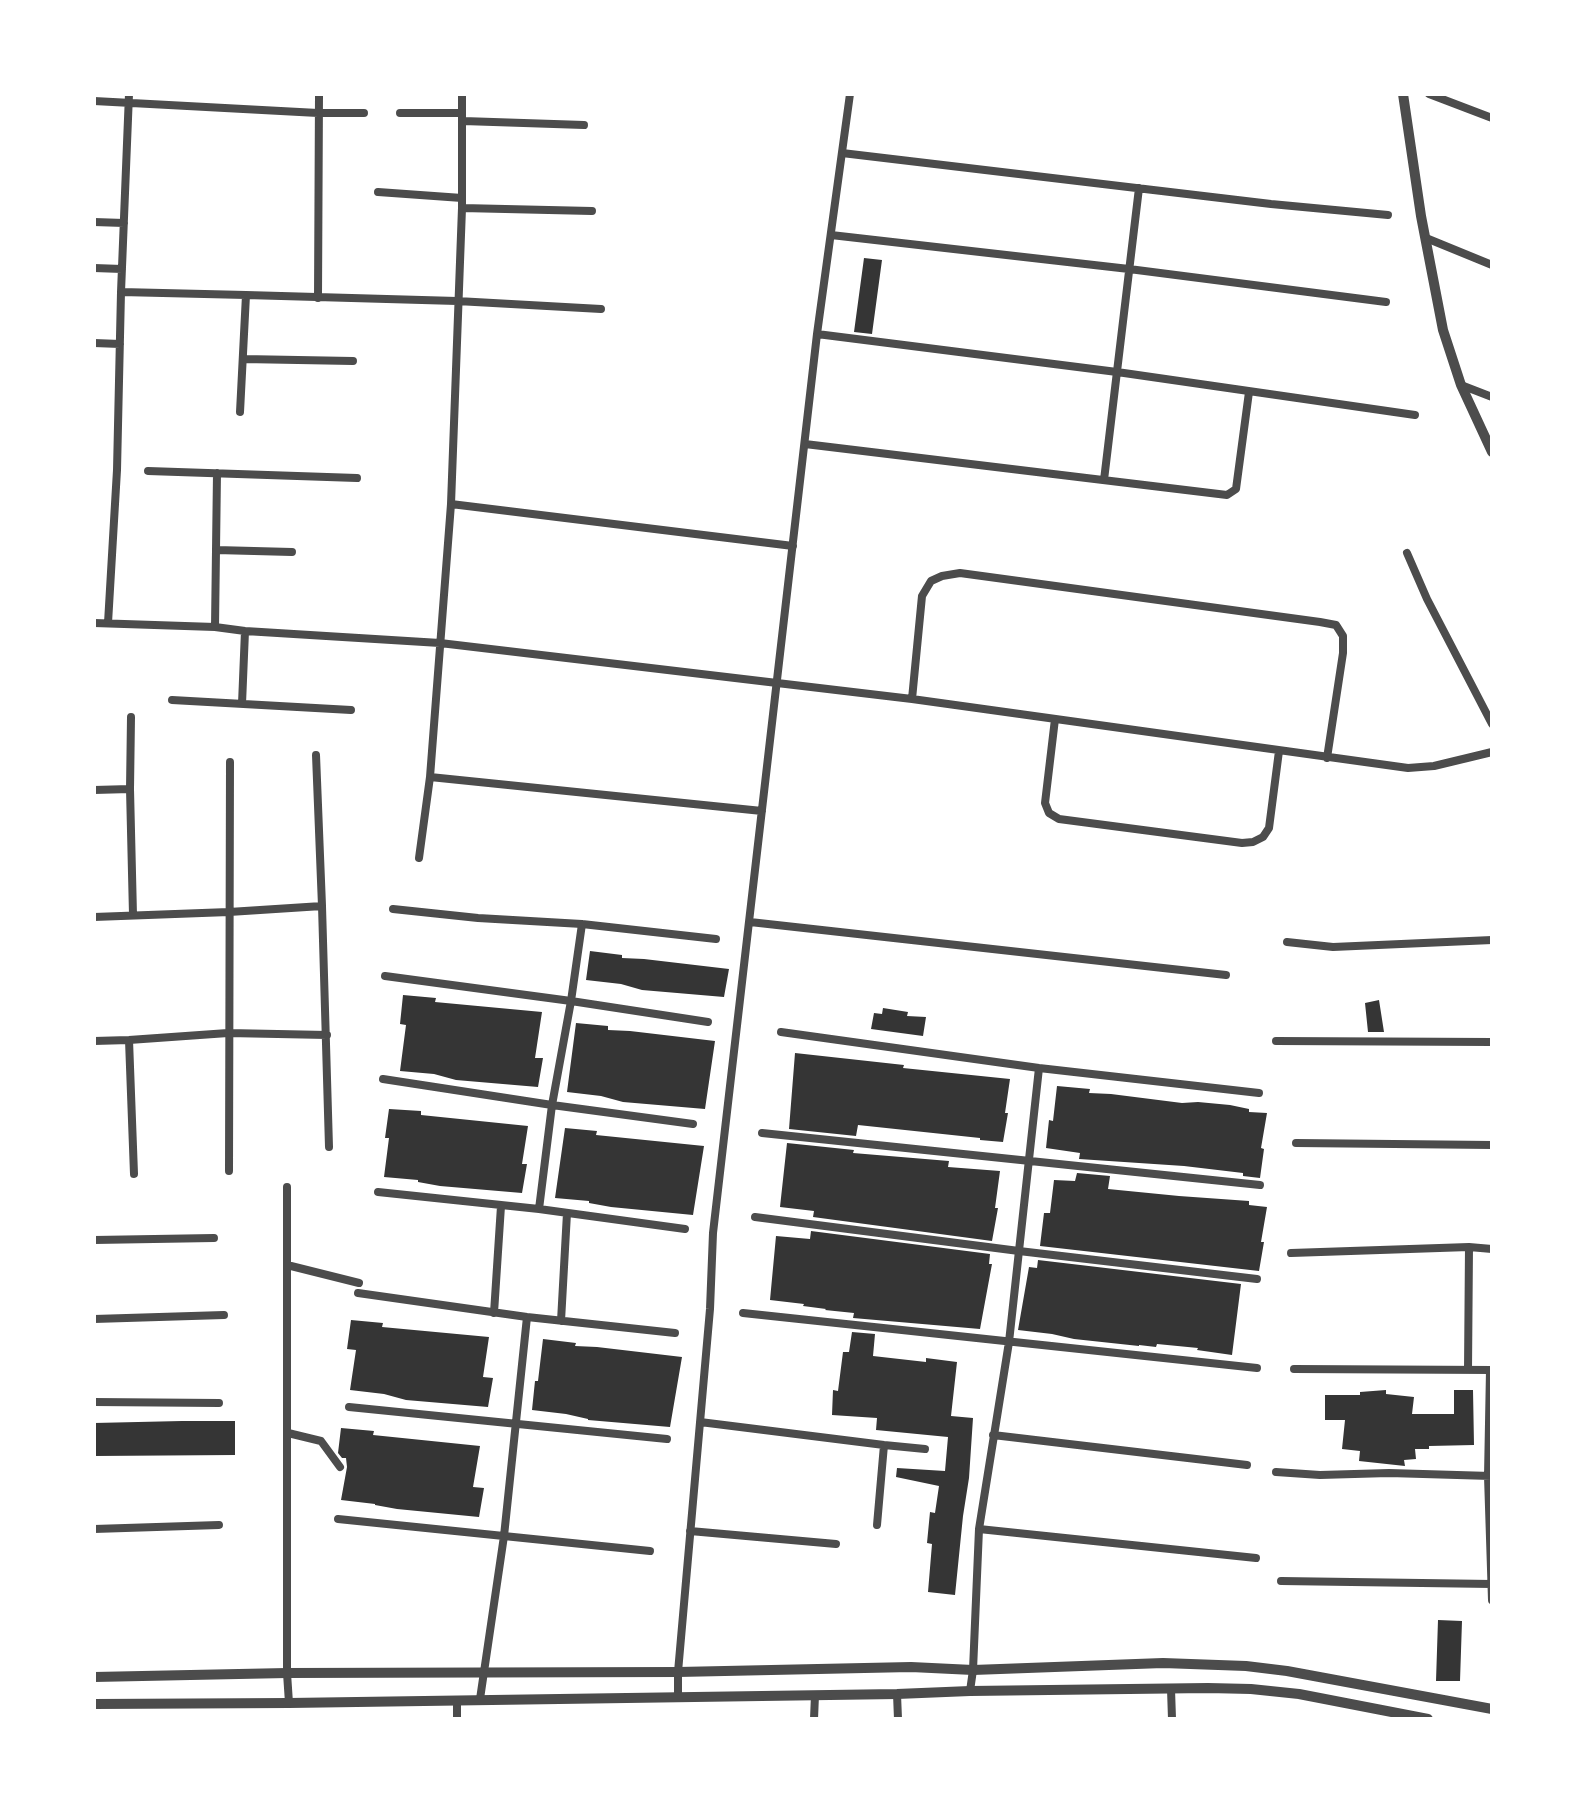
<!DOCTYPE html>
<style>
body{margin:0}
#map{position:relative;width:1586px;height:1813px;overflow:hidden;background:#fff;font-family:Quicksand,sans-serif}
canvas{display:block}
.frame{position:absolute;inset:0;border:96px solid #fff;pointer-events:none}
</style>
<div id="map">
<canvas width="1586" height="1813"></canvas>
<div class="frame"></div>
</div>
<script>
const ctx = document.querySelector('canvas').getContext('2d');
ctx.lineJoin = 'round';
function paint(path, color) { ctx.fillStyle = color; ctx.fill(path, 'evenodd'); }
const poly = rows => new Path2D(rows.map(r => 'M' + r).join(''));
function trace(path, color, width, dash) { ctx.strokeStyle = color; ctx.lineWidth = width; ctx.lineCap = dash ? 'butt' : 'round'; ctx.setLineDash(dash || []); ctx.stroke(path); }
const building = poly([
 [864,258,882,260,872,334,854,332],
 [590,951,622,955,622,958,644,959,729,969,724,997,642,990,621,984,586,980],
 [403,995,436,998,435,1002,542,1012,535,1058,543,1058,538,1087,456,1080,434,1074,400,1071,406,1025,400,1024],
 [1379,1000,1384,1032,1368,1032,1365,1003],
 [883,1008,908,1012,907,1016,926,1017,923,1036,871,1029,874,1013,882,1014],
 [576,1023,608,1026,608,1030,630,1031,715,1041,705,1109,623,1102,601,1096,567,1092],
 [795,1053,904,1065,903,1068,1010,1079,1005,1113,1008,1113,1003,1142,980,1140,980,1138,858,1125,856,1136,789,1129],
 [1057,1086,1090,1089,1089,1093,1111,1094,1182,1103,1198,1102,1230,1105,1249,1109,1249,1112,1267,1113,1261,1148,1264,1149,1260,1178,1243,1176,1243,1173,1184,1166,1079,1159,1080,1153,1046,1148,1049,1120,1053,1121],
 [389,1109,421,1111,421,1115,528,1126,522,1164,527,1164,522,1193,440,1186,418,1182,418,1180,384,1177,389,1138,385,1138],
 [565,1128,597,1131,596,1135,704,1146,693,1215,611,1207,589,1203,589,1201,555,1198],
 [787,1143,854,1150,853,1153,949,1161,948,1167,1000,1171,995,1208,998,1208,992,1241,813,1217,814,1211,780,1207],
 [1077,1173,1110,1176,1108,1189,1179,1196,1249,1201,1249,1205,1267,1207,1261,1242,1264,1242,1259,1271,1040,1246,1044,1213,1050,1213,1054,1180,1075,1181],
 [811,1231,990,1254,989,1264,992,1264,980,1329,853,1318,854,1313,825,1310,826,1309,803,1306,804,1304,770,1300,776,1236,810,1239],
 [1038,1260,1241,1284,1232,1355,1197,1350,1198,1348,1157,1344,1156,1347,1139,1345,1139,1346,1074,1339,1052,1334,1018,1330,1029,1267,1037,1268],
 [351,1320,383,1323,382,1327,489,1337,483,1377,493,1378,488,1407,406,1400,384,1394,350,1390,356,1350,347,1349],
 [852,1332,875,1334,873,1356,926,1362,926,1358,957,1362,951,1416,973,1418,969,1478,963,1516,955,1595,928,1592,932,1544,927,1543,930,1512,935,1513,939,1486,896,1477,897,1468,945,1471,948,1437,876,1430,877,1418,832,1415,833,1390,838,1391,843,1352,849,1352],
 [543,1339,576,1343,575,1346,597,1347,682,1357,670,1427,588,1420,588,1419,566,1414,532,1410,535,1381,538,1381],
 [1386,1390,1386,1394,1414,1397,1412,1414,1454,1414,1454,1390,1473,1390,1474,1445,1429,1446,1429,1449,1415,1449,1416,1459,1404,1460,1405,1466,1359,1461,1360,1451,1342,1449,1345,1420,1325,1420,1325,1395,1360,1395,1360,1392],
 [182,1421,235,1421,235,1455,94,1456,94,1423],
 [341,1428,374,1431,373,1435,480,1446,473,1487,484,1488,479,1517,397,1509,375,1505,375,1504,341,1500,347,1467,346,1458,342,1458,338,1453],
 [1438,1620,1462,1621,1460,1681,1436,1681]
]);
const minor = poly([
 [1429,94,1492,118],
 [94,101,318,113,364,113],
 [400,113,461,113],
 [463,121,584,125],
 [842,153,1271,204,1388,215],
 [378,192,462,198],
 [462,208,592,211],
 [94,222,124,223],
 [831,235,1129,269,1386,302],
 [1426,238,1492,265],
 [94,268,122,269],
 [121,292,246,295],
 [318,298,319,94],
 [817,334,1117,372,1415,415],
 [94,343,120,344],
 [243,359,353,361],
 [1461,385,1492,397],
 [240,412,246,295,457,301,601,309],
 [805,444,1227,495,1236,489,1249,392],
 [148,471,357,478],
 [1104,480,1139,188],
 [451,504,462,208,462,94],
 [216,550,292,552],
 [1407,553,1427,599,1492,724],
 [94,623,215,627,245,631,440,643,912,699,1408,768,1434,766,1492,752],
 [108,623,117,470,121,292,129,94],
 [215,627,217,473],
 [912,699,922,596,931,581,942,576,960,573,1320,622,1336,625,1343,636,1343,653,1327,758],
 [172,700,351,710],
 [242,704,245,631],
 [1055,719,1045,803,1049,813,1059,819,1242,843,1253,842,1263,837,1269,828,1279,751],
 [316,755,322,906],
 [130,789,131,717],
 [94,790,130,789,133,915],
 [762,811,430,777,451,504,793,546],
 [419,858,430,777],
 [393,909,478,918,582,924,716,939],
 [94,917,229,912,322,906,329,1147],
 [750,922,1226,975],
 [582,924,571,1001,552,1105,539,1209,685,1229],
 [1287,942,1333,947,1492,940],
 [385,976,571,1001,708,1022],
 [781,1032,1039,1068,1259,1093],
 [129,1040,134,1174],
 [94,1041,129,1040,228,1033,327,1035],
 [1276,1041,1492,1042],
 [383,1079,552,1105,693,1124],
 [762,1133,1260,1185],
 [1296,1143,1492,1145],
 [229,1171,230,762],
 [287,1187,287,1673,289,1703],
 [378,1192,539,1209],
 [755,1217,1019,1251,1257,1279],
 [94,1240,214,1238],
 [1291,1253,1469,1247,1492,1249],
 [287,1265,359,1283],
 [358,1293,527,1317,675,1333],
 [494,1313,501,1206],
 [743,1313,1257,1368],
 [94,1319,224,1315],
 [561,1321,567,1213],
 [1294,1369,1492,1370],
 [1468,1370,1469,1247],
 [1490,1370,1488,1476,1492,1600],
 [94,1402,219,1403],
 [349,1407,667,1439],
 [700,1422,884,1445,925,1449],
 [288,1433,321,1441,340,1467],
 [993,1435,1247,1465],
 [1276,1472,1320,1475,1389,1473,1491,1476],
 [338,1519,650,1551],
 [877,1525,884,1445],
 [94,1529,219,1525],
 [979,1529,1256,1558],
 [690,1531,836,1544],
 [1281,1581,1492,1584],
 [1171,1689,1172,1719],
 [970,1691,973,1670,979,1529,1009,1342,1039,1068],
 [897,1694,898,1719],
 [678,1697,678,1672,710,1309,713,1233,817,334,850,94],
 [480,1699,504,1536,527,1317],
 [457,1700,457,1719],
 [814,1719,815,1695]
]);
const tertiary = poly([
 [1403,94,1421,216,1443,330,1461,385,1492,452],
 [94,1677,287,1673,678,1672,911,1667,973,1670,1163,1663,1246,1666,1287,1671,1492,1709],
 [94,1704,289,1703,897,1694,970,1691,1208,1688,1251,1689,1299,1694,1428,1719]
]);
paint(building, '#353535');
trace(minor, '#4c4c4c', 8);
trace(tertiary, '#4c4c4c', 10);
</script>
